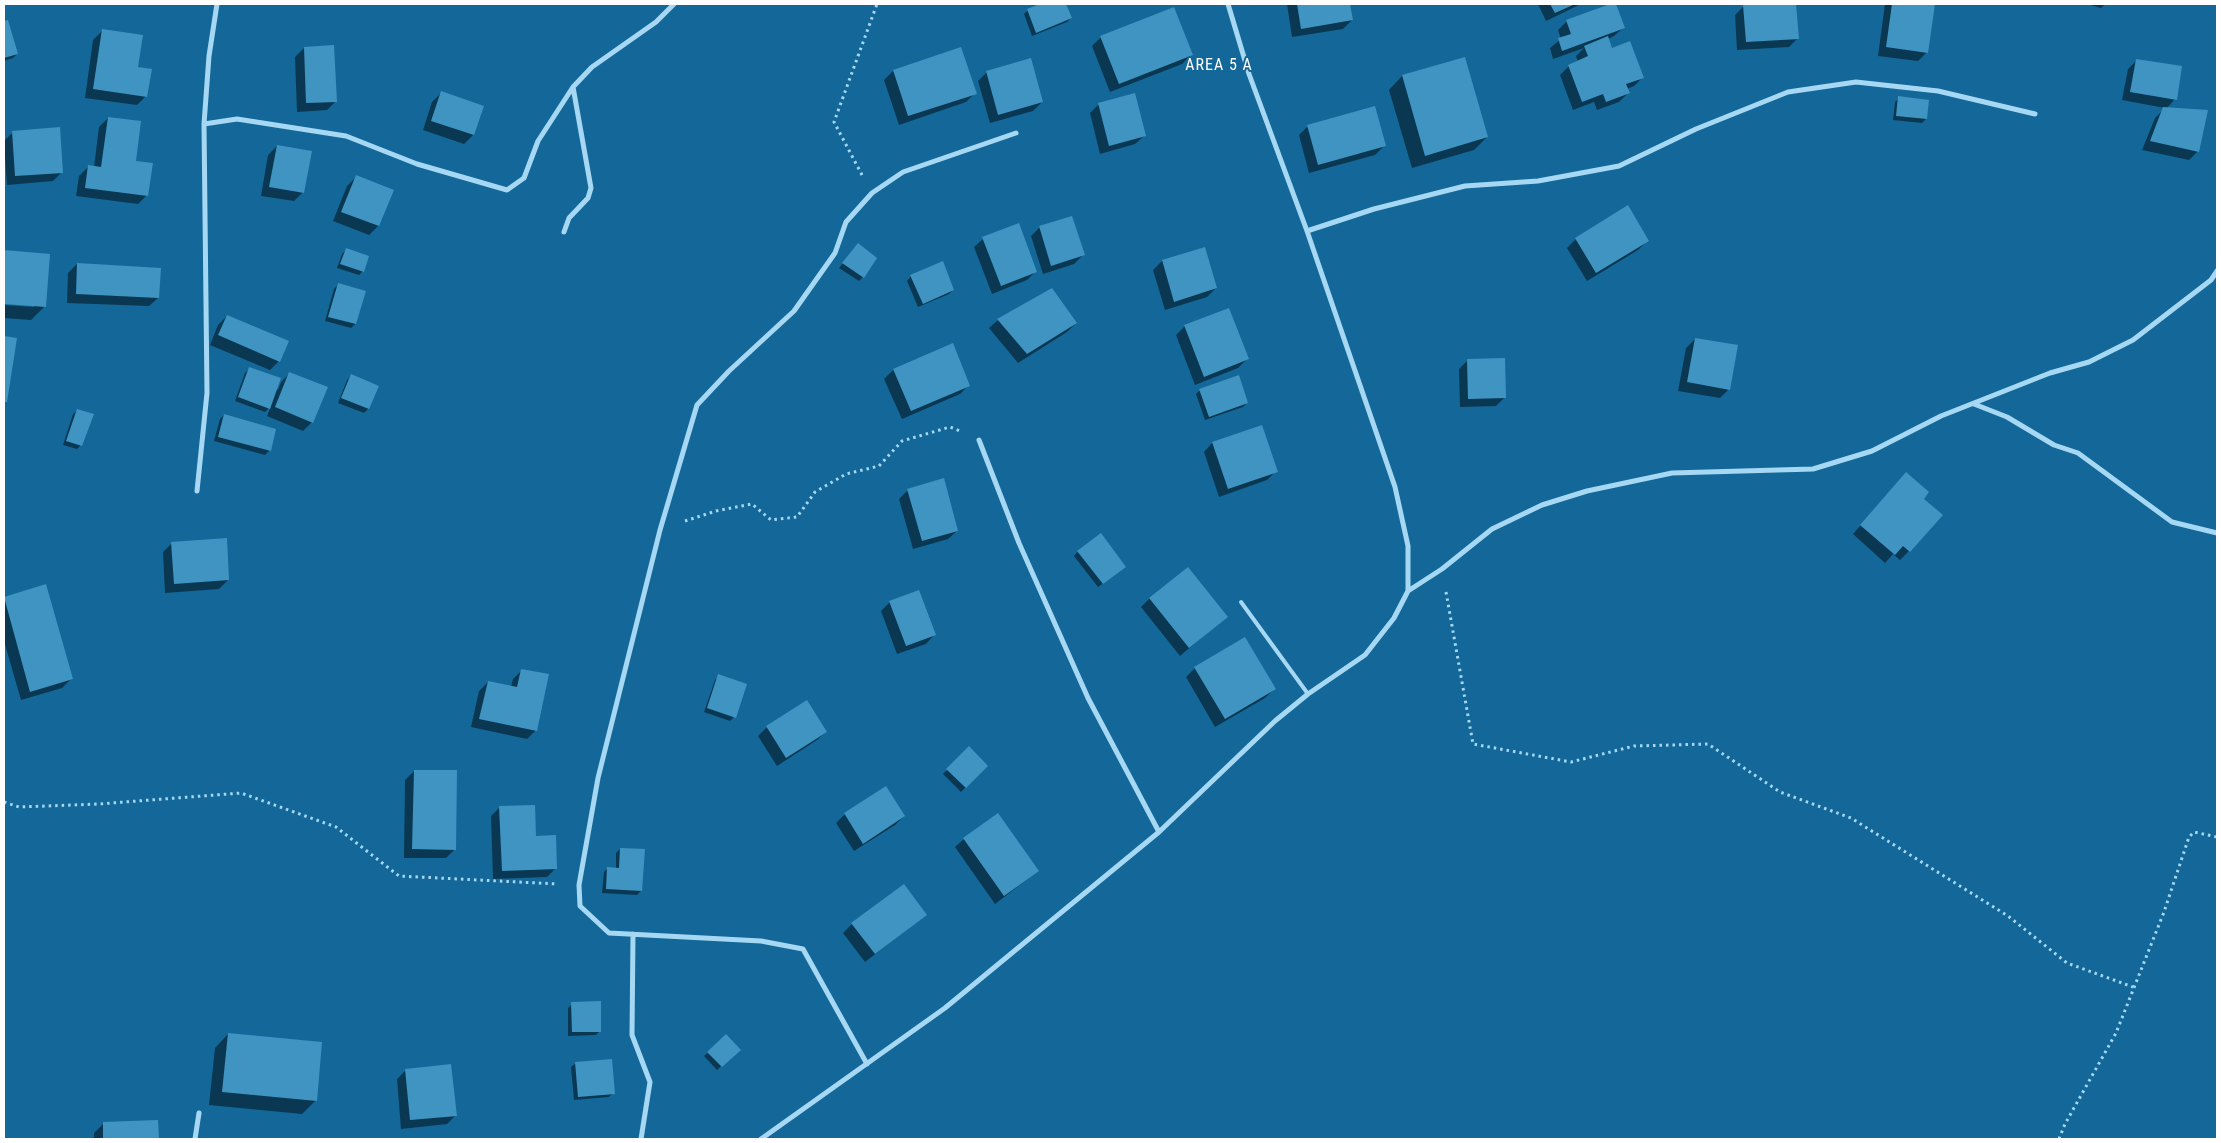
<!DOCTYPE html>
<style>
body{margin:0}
#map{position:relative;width:2221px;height:1143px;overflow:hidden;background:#136899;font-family:"Roboto Condensed",sans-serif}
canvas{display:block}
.frame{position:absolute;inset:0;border:5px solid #fff;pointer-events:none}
</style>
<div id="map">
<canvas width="2221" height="1143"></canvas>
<div class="frame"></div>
</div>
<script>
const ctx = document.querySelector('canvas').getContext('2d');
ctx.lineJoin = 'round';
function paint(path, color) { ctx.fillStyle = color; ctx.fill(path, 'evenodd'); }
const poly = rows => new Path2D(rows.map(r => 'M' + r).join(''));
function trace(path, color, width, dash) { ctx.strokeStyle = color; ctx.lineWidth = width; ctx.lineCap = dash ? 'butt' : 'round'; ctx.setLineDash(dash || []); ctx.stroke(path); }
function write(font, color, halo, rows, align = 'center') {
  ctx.font = font + ' "Roboto Condensed",sans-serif'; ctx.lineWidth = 4; ctx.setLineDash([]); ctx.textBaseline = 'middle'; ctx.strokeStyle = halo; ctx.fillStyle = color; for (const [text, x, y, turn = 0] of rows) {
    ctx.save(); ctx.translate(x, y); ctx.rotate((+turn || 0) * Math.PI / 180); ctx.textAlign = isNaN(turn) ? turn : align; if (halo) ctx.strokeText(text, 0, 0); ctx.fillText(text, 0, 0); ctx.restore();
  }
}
const shadow = poly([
 [1044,4,1065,4,1071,18,1067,22,1032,36,1024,14,1028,10],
 [1287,4,1349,4,1352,20,1343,29,1292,37],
 [1538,4,1581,4,1546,21],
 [1615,4,1623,28,1614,36,1608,39,1611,49,1643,77,1634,86,1627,89,1628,93,1619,102,1597,110,1594,102,1573,110,1560,75,1569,66,1578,62,1576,56,1584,48,1553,59,1550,48,1561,39,1558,30,1567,21],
 [1795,4,1798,38,1789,47,1737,50,1735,15,1744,6],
 [1885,4,1934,4,1927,52,1918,61,1878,56],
 [2087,4,2105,4,2101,8],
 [8,21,17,54,13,58,4,61,4,22],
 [102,31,137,68,146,96,137,105,85,98,93,40],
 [1101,37,1191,55,1182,64,1110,92,1092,46],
 [304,48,336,101,327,110,297,112,295,57],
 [960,49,975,93,966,102,899,125,884,80,893,71],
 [1465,58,1487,137,1474,150,1412,168,1389,90,1402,76],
 [2137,60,2175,99,2166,109,2198,151,2189,160,2142,150,2155,118,2165,108,2122,100,2128,69],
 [987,72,1042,102,1033,111,990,123,978,81],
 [441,93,483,106,473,135,464,144,423,130,432,102],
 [1899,98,1926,119,1922,123,1893,120,1895,102],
 [1099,104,1144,136,1135,144,1100,154,1090,113],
 [108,118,134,162,147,195,138,204,76,196,79,176,88,167,94,167,99,127],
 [1308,126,1384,146,1375,155,1309,173,1299,135],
 [13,132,62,172,53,181,7,185,4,141],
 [277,146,303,192,294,201,261,196,268,155],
 [356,177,392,191,378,226,369,235,333,221,347,186],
 [1040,227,1083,255,1074,264,1043,274,1031,236],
 [983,239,1036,271,1027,280,992,294,974,247],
 [1576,239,1647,241,1638,250,1587,281,1567,248],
 [1204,248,1216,288,1207,297,1165,310,1153,270,1162,261],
 [854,249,863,277,859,281,839,268],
 [346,250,363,271,359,275,337,268,342,254],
 [4,251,49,255,45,306,31,320,4,318,4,305,34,307,34,305,4,302],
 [77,264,158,298,149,306,67,303,68,273],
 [911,276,953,290,949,294,918,307,907,281],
 [338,285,355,324,351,328,325,321,334,289],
 [227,316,279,361,270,370,210,345,218,325],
 [998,320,1076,323,1067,332,1018,363,989,328],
 [1185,326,1247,359,1238,368,1195,385,1176,335],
 [4,337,16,339,4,404],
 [1695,339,1729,389,1720,398,1678,391,1686,348],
 [952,345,969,385,960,394,902,419,884,379,893,370],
 [1468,360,1505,397,1496,406,1460,407,1459,369],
 [249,369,278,390,281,382,290,373,312,422,303,431,267,416,271,406,265,412,235,401,245,373],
 [351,376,377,386,368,409,364,413,338,403,347,380],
 [1200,390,1247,403,1243,407,1205,420,1196,394],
 [78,410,81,445,77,449,63,445,73,414],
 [224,415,274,430,269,451,265,455,214,441,220,419],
 [1261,427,1276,471,1267,480,1219,497,1204,452,1212,443],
 [1898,483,1922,499,1909,551,1900,560,1893,554,1885,563,1853,534],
 [908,490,957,531,948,539,913,549,899,499],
 [172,543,228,580,219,589,165,593,163,552],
 [1078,551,1120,571,1098,587,1074,556],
 [45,586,71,679,62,688,21,700,4,641,4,598],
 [1150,598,1226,617,1180,656,1141,607],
 [890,602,934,635,926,644,897,654,881,611],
 [1195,668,1274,689,1265,698,1215,727,1186,677],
 [522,670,536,730,527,739,471,727,479,691,488,682,511,687,513,679],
 [719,676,734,717,730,721,704,712,715,680],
 [767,727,826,732,817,740,777,766,758,736],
 [969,748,987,766,961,792,943,774],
 [414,771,455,849,446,858,404,858,405,780],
 [886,788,904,816,895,825,854,851,836,823,845,814],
 [500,807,535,837,556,868,547,877,493,879,491,816],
 [964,839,1038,871,995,904,955,847],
 [620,849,641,891,637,895,602,893,604,872,608,868,616,869,616,853],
 [926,915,865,962,843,933,852,924],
 [572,1004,600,1031,596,1035,568,1036,568,1008],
 [228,1034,316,1100,302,1114,209,1105,215,1048],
 [726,1036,739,1050,717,1070,704,1056],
 [576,1063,613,1093,609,1097,574,1100,571,1067],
 [406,1070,456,1115,447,1124,401,1129,397,1079],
 [156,1121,157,1139,94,1139,94,1133,103,1124]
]);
const building = poly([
 [1040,4,1066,4,1072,18,1036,33,1027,9],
 [1297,4,1350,4,1353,20,1301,29],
 [1550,4,1575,4,1555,13],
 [1610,4,1616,4,1625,28,1562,51,1558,38,1571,34,1566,20],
 [1764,4,1796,4,1799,39,1746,42,1743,5],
 [1892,4,1935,4,1928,53,1886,47],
 [1174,7,1193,55,1119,84,1100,36],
 [8,20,18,54,4,58,4,21],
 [102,29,143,35,138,67,152,69,147,97,93,89],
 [1608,36,1612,48,1630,41,1644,78,1626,84,1630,93,1606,102,1603,94,1582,102,1568,65,1588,56,1584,46],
 [334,45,337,102,306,103,304,47],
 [961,47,977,94,908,116,893,70],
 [1465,57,1488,137,1425,156,1402,75],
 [1031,58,1043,102,998,115,986,71],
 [2136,59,2182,66,2177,100,2130,92],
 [441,91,484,106,474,135,431,121],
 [1135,93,1146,136,1109,146,1098,103],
 [1898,96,1929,100,1927,119,1896,116],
 [1375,106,1386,146,1318,165,1307,125],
 [2163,107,2208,110,2199,152,2150,141],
 [108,117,141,121,136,161,153,163,148,196,85,188,88,165,101,167],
 [60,127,63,173,15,176,12,131],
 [277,145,312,151,304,193,269,187],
 [356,175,394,190,379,226,341,212],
 [1628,205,1649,241,1596,273,1575,238],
 [1072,216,1085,255,1051,266,1039,226],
 [1019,223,1037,272,1001,286,982,237],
 [858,243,877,258,864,278,842,263],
 [1205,247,1217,288,1174,302,1162,260],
 [346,248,369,256,364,272,340,264],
 [4,250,50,254,46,307,4,304],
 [943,261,954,290,923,304,910,275],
 [77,263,161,268,159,298,76,294],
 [338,283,366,291,356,324,328,317],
 [1052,288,1077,323,1027,354,997,319],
 [1229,308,1249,359,1204,377,1184,325],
 [227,315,289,341,280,362,218,335],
 [4,336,17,338,7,402,4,402],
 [1695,338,1738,345,1730,390,1687,382],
 [953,343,970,386,911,411,893,369],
 [1505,358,1506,398,1468,399,1467,359],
 [249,367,281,378,270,409,238,397],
 [289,372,328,387,313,423,275,407],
 [351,374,379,386,369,409,341,398],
 [1239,375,1248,403,1209,417,1199,389],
 [77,409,94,414,82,446,66,441],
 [224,414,276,429,271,451,218,437],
 [1262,425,1278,472,1228,489,1212,442],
 [1906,472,1929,492,1924,499,1943,515,1910,552,1903,546,1895,555,1860,525],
 [944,478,958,531,922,541,907,489],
 [1101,533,1126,567,1103,584,1077,551],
 [227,538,229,580,174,584,171,542],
 [1188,567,1228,617,1189,648,1149,598],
 [46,584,73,679,30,692,4,597],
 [919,590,936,635,906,646,889,601],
 [1245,637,1276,689,1225,719,1194,667],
 [521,669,549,674,537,731,479,719,488,681,517,687],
 [718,674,747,684,736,718,707,708],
 [807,700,827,732,786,758,766,726],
 [969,746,988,766,966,788,946,769],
 [414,770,457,770,456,850,412,849],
 [886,786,905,816,863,844,844,813],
 [535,805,536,836,556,835,557,869,502,871,499,806],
 [998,813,1039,871,1004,896,963,838],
 [620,848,645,849,642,891,606,889,607,867,619,868],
 [904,884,927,915,875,954,851,923],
 [601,1001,601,1032,572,1032,571,1002],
 [228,1033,322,1042,317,1101,222,1092],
 [726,1034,741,1050,722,1067,707,1052],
 [612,1059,615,1094,578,1097,575,1062],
 [451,1064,457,1116,410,1120,405,1069],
 [158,1120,159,1139,103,1139,103,1122]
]);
const path = poly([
 [862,175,834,122,877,4],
 [685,521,716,511,752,504,771,520,797,517,815,492,846,474,879,466,902,441,950,427,960,431],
 [1446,592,1473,744,1571,762,1634,746,1708,744,1780,792,1851,818,2008,916,2067,963,2133,987],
 [4,802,19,807,99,804,241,793,336,827,399,876,558,884],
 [2059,1139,2065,1124,2116,1033,2164,912,2189,837,2194,832,2217,837]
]);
const lane = poly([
 [1241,602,1308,694]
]);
const street = poly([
 [204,124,237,119,346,136,417,164,507,190,524,178,538,141,573,87],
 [1307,231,1374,209,1465,186,1538,181,1619,166,1696,129,1788,92,1856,82,1938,91,2035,114],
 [564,232,569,218,588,198,591,188,573,87,592,67,656,22,674,4],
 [1974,404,2007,417,2054,445,2078,453,2172,522,2217,533],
 [979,440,1019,543,1088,698,1159,832],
 [197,491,207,393,204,124,209,56,217,4],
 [1408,591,1442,569,1492,529,1542,505,1587,491,1672,473,1813,469,1872,451,1941,416,2050,373,2089,362,2133,340,2211,280,2217,271],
 [633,934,632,1035,650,1082,641,1139],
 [867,1064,803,949,761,941,609,933,580,906,579,885,598,778,660,530,697,405,729,371,794,311,835,253,846,222,872,193,903,172,1016,133],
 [195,1139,199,1113],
 [761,1139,945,1008,1159,832,1275,721,1308,694,1365,655,1394,618,1408,591,1408,546,1395,487,1307,231,1249,74,1228,4]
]);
const quarterNames = [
 ["AREA 5 A",1219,66]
];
paint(shadow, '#0007');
paint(building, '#4094c2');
trace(path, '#a6d8f3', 3, [2.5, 4]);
trace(lane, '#a6d8f3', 4);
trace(street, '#a6d8f3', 5);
ctx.letterSpacing = '1px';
write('16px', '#fff', '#136899', quarterNames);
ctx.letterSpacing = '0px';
</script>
